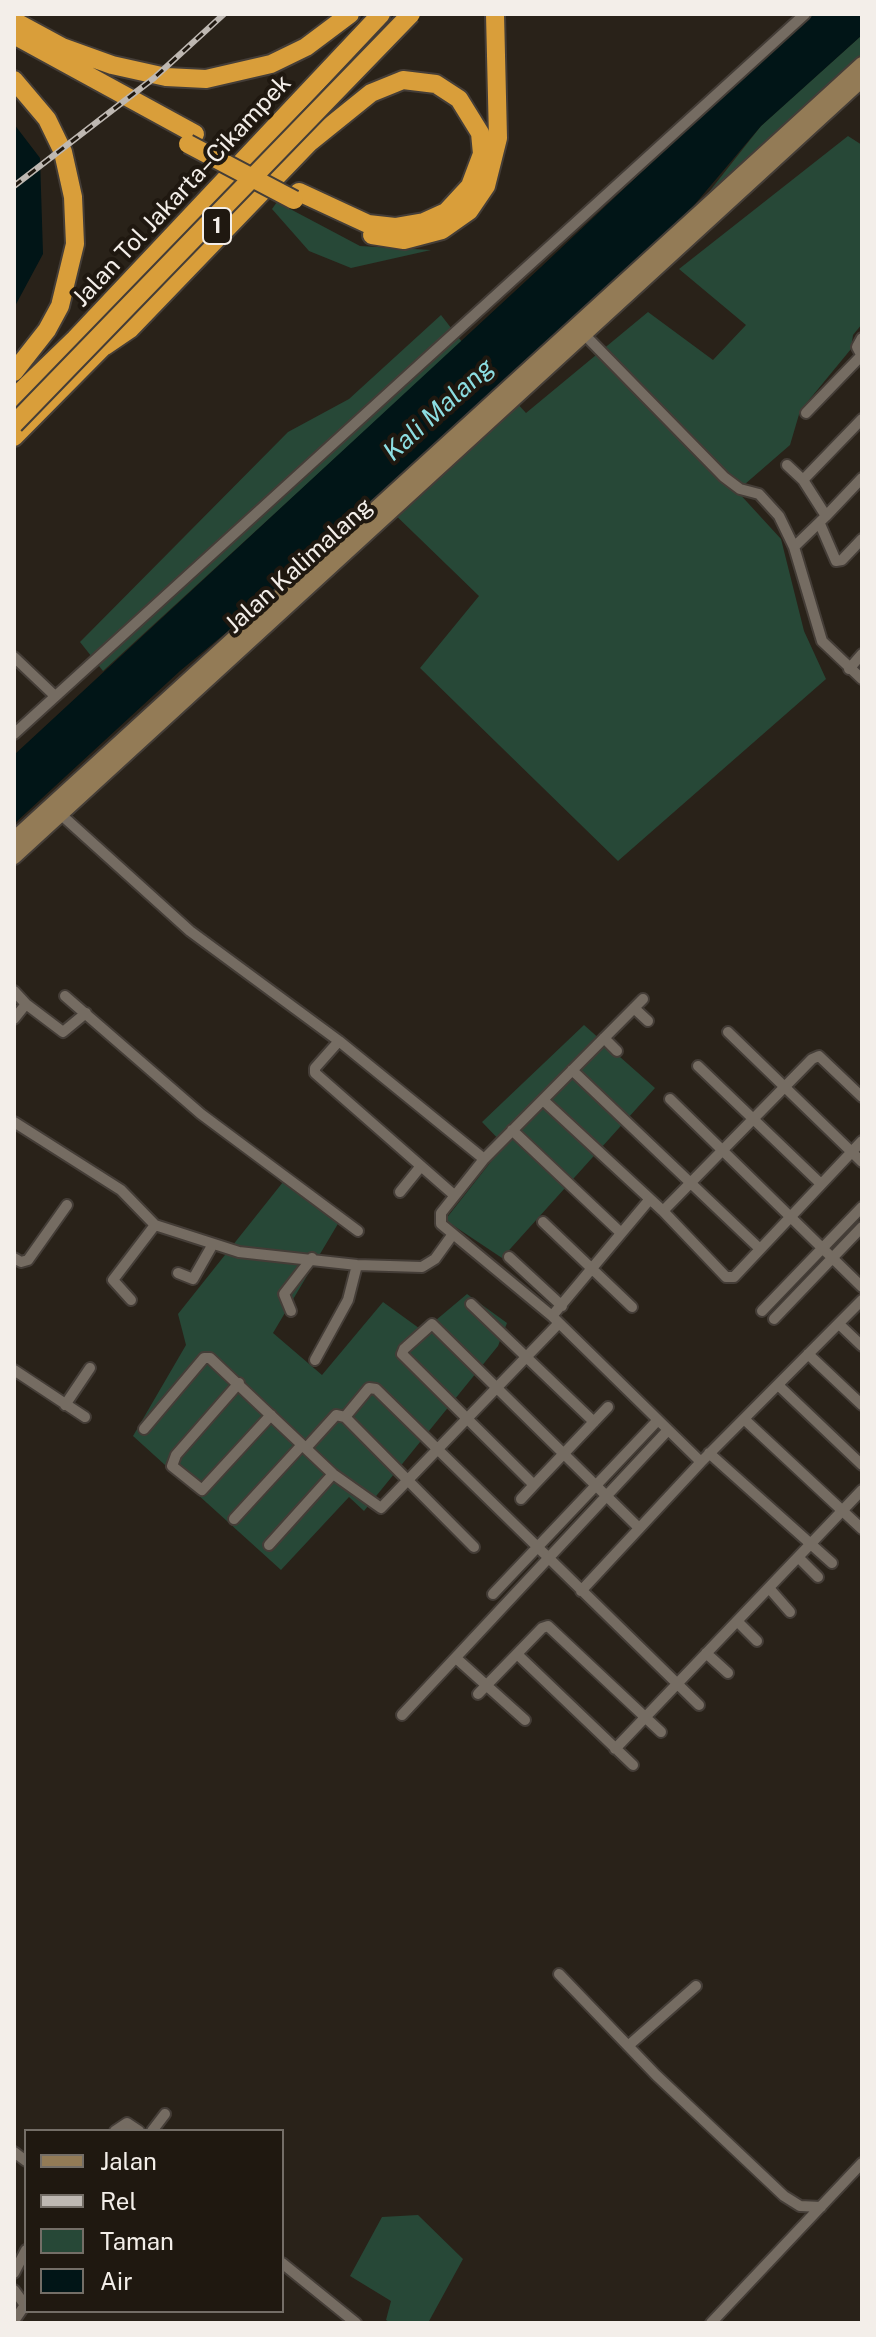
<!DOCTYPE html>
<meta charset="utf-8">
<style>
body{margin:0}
#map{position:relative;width:876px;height:2337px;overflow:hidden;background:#292219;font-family:"Public Sans",sans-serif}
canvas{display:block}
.frame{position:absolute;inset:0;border:16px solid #f3eee9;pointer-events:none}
.legend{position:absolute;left:24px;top:2129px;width:260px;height:184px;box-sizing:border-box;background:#1f1810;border:2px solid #746e67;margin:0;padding:10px 14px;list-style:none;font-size:24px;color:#f3eee9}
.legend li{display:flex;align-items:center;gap:16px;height:40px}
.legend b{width:40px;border:2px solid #746e67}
</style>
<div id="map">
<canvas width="876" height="2337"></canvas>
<div class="frame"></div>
<ul class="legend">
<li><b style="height:10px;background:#937b56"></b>Jalan</li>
<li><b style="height:10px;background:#beb8b2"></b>Rel</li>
<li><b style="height:22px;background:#274837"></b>Taman</li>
<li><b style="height:22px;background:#011517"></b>Air</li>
</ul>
</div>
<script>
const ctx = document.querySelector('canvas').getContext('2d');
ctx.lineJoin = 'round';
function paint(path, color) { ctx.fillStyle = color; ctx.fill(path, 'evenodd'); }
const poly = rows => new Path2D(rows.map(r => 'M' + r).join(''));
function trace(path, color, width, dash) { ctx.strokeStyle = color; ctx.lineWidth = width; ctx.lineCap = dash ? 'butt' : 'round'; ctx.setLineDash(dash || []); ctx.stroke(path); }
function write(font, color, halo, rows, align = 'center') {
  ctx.font = font + ' "Public Sans",sans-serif'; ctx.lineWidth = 8; ctx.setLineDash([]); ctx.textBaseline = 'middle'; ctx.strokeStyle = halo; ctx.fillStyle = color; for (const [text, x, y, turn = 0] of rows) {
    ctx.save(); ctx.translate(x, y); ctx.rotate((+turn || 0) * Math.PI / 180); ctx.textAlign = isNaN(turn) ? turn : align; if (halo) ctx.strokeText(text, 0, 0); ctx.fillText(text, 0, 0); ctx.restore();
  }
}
const green = poly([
 [862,35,862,64,642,260,705,197,761,126],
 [848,136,862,145,862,324,853,335,851,349,800,411,790,445,737,491,781,539,804,631,826,679,618,861,420,668,479,596,384,504,505,390,526,413,648,312,713,360,746,325,679,269],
 [277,202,360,246,431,250,351,268,309,251,272,209],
 [441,315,462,342,103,671,80,642,288,432,349,399],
 [584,1025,655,1088,502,1258,445,1220,504,1145,482,1122],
 [287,1177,342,1217,273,1333,322,1375,383,1302,423,1331,467,1294,507,1323,498,1346,364,1511,349,1497,281,1570,133,1436,186,1345,178,1314],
 [418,2215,463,2259,428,2323,391,2323,386,2320,391,2301,350,2276,382,2217]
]);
const water = poly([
 [809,14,862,14,862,35,761,126,668,236,382,503,180,671,14,824,14,755,541,267],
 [14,124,40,158,43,254,14,308]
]);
const street = poly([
 [580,330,724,477,740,489,759,494,779,516,794,547,822,641,862,679],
 [862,338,857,347,862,356],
 [806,413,862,355],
 [787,465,803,480],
 [826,516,862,478],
 [820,524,836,561,842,560,862,539],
 [794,547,826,516,803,480,862,419],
 [14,657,55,696],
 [849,669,862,654],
 [14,734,805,14],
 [56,810,190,931,339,1041,484,1159,441,1213,441,1224,552,1316,701,1462],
 [14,991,26,1004,14,1019],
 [65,996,201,1114,358,1231],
 [26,1004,63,1032,86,1013],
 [634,1008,648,1021],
 [728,1032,862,1162],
 [604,1038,617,1051],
 [339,1041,315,1068,315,1073,454,1195],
 [698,1066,821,1184],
 [572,1070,760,1249],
 [670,1099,862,1287],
 [543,1100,650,1199],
 [14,1122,121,1190,155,1225,239,1252,357,1265,422,1267,435,1259,453,1234],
 [512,1130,620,1232],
 [484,1159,643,999],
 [400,1192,421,1166],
 [663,1211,726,1277,734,1277,862,1141],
 [543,1222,632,1307],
 [509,1257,562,1306],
 [14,1258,21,1262,28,1260,67,1205],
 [178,1273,193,1279,213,1244],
 [131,1300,113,1280,155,1225],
 [471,1304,594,1422],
 [291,1311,284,1294,312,1258],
 [762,1311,862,1207],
 [552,1316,650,1199,663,1211,812,1059,819,1056,862,1097],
 [774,1319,862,1227],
 [839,1324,862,1346],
 [808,1354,862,1405],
 [315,1360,348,1300,357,1265],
 [14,1370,85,1417],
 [239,1383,176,1455,172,1466,202,1490,271,1415],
 [778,1385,862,1465],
 [65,1405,90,1368],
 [345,1417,369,1388,376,1389,699,1705],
 [744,1419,862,1529],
 [144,1429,204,1358,210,1358,333,1474,381,1508,559,1323],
 [306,1448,336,1415,345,1417,474,1547],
 [709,1453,832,1563],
 [534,1485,608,1407],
 [521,1499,534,1485,402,1354,404,1349,432,1324,639,1528],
 [234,1519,302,1445],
 [269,1545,333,1474],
 [798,1557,818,1577],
 [769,1588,790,1612],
 [581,1591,701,1462,862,1300],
 [493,1594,657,1421],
 [737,1621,757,1641],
 [706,1653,728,1673],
 [517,1654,633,1765],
 [456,1658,525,1720],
 [478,1694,542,1628,548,1626,661,1732],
 [402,1715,668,1430],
 [615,1749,862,1490],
 [559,1974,656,2075,784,2196,800,2206,821,2207],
 [628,2046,696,1986],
 [115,2131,127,2123,139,2131],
 [152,2131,165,2114],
 [14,2152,26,2161],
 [282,2263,356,2323],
 [14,2273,26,2250],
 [14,2290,25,2305,14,2321],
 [711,2323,862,2163]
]);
const secondary = poly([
 [14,839,862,64],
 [14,857,862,80]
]);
const highway = poly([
 [14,21,62,47,112,65,166,77,206,79,271,64,306,47,350,14],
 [14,35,195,134],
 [14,80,47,119,63,152,73,197,75,244,60,306,47,330,14,372],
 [372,235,404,240,442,230,469,211,486,186,498,138,495,14],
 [105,346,130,329,309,143,371,93,403,80,436,84,459,99,480,133,482,154,470,186,446,212,424,222,395,227,368,224,299,192],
 [14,398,75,339,381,14],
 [14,437,112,338]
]);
const rail = poly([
 [14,186,154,78,224,14]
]);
const highwayBridge = poly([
 [188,144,294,200],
 [14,424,411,14]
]);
const shields = [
 [217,226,28]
];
const shieldNames = [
 ["1",217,226]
];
const streetNames = [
 ["Jalan Tol Jakarta–Cikampek",182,191,-47],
 ["Jalan Kalimalang",299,566,-42]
];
const waterNames = [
 ["Kali Malang",439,410,-42]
];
paint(green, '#274837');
paint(water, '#011517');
trace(street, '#443d37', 14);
trace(secondary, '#443d37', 18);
trace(highway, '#443d37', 22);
trace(street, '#756c62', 10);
trace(secondary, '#937b56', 14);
trace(highway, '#d99e3a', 18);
trace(rail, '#beb8b2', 6);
trace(rail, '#1f1810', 3, [9]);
trace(highwayBridge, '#443d37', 22, []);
trace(highwayBridge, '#d99e3a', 18);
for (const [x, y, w] of shields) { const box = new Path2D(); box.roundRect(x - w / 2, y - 18, w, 36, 6); ctx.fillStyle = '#1f1810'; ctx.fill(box); trace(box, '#f3eee9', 2); }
write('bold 22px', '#f3eee9', null, shieldNames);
write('24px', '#f3eee9', '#1f1810', streetNames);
write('italic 26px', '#8cdde1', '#1f1810', waterNames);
</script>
